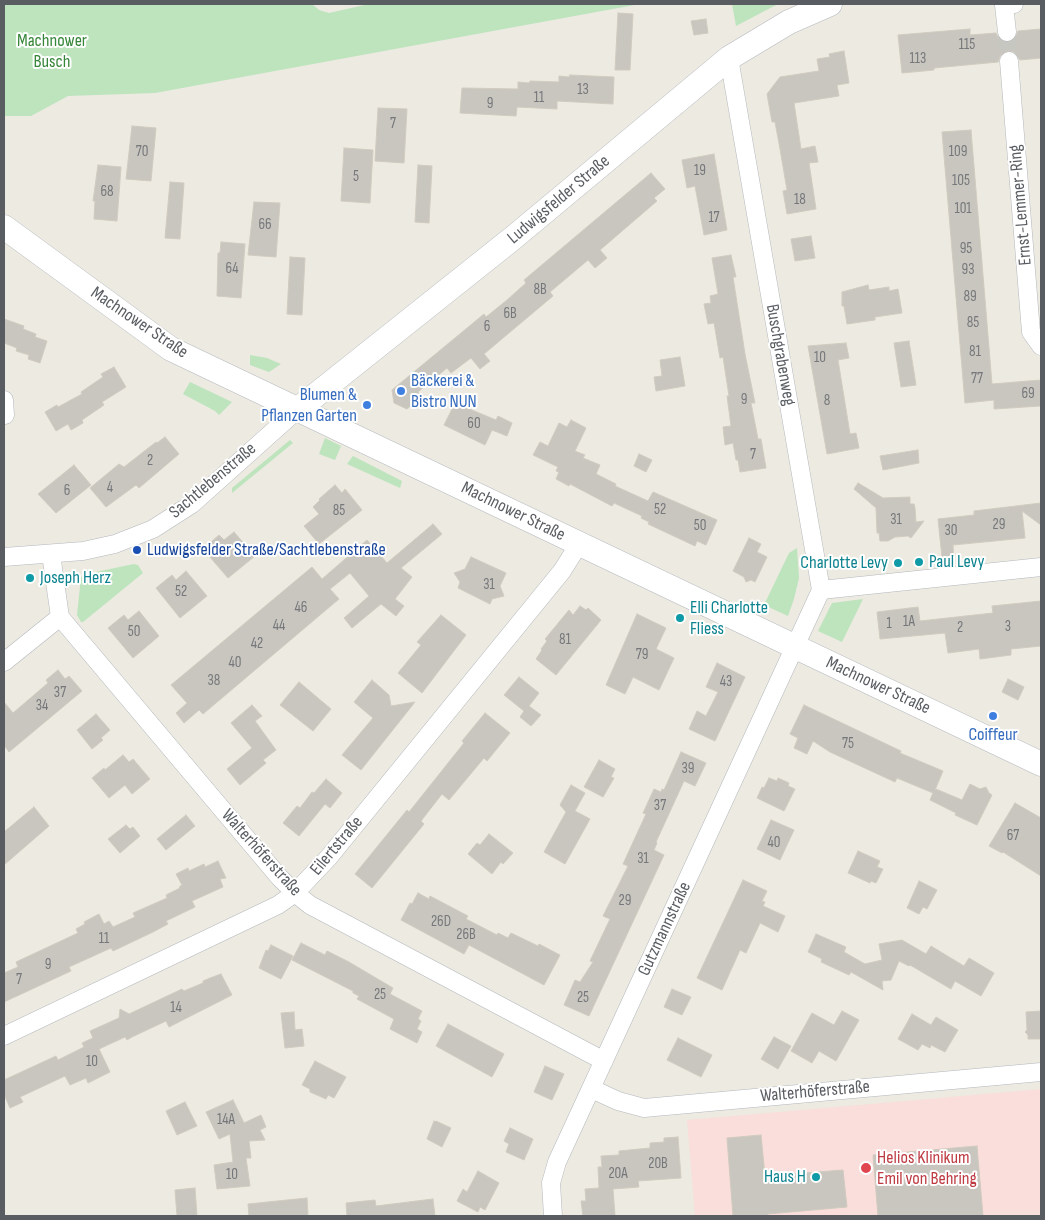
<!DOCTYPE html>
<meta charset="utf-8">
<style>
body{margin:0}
#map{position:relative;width:1045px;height:1220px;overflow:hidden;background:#eceae1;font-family:"Sofia Sans Condensed",sans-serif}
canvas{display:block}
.frame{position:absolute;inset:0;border:5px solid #595d62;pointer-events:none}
</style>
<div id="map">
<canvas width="1045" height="1220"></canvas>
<div class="frame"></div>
</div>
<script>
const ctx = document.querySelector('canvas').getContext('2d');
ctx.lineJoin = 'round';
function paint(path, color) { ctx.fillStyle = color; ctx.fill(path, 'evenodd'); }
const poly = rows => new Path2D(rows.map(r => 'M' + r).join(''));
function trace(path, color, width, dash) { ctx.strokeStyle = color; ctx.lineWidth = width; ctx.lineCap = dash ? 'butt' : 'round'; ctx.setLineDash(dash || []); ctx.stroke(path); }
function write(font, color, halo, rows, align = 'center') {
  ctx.font = font + ' "Sofia Sans Condensed",sans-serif'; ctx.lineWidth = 4; ctx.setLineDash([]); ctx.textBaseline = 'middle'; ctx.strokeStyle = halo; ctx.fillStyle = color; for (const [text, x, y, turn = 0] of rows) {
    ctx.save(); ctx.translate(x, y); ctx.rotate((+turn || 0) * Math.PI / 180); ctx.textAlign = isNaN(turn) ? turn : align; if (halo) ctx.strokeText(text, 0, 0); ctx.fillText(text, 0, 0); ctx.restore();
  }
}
const medical = poly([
 [1041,1089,1041,1216,695,1216,687,1120]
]);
const green = poly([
 [4,4,312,4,319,10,329,13,369,4,640,4,155,93,68,96,31,116,4,116],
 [732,4,778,4,736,26],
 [250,355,267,358,281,364,269,372,250,365],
 [190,382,232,402,219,415,215,411,183,394],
 [325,438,341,446,335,460,319,454],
 [290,440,293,443,232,493,232,488],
 [353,456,402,481,400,488,347,464],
 [797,548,799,578,794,599,788,616,764,605,789,553],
 [134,564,138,565,143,573,83,622,81,622,77,615,81,577,86,574],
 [863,599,842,642,818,631,832,603]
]);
const building = poly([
 [618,13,633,14,630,70,615,70,618,13],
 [706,19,708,33,694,35,691,21,706,19],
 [970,29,970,35,996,33,999,39,1008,43,1014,40,1018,31,1041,29,1041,58,1020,60,1014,52,1008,51,1000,56,998,62,934,68,934,70,902,73,898,35,970,29],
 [844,51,849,83,837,85,839,96,794,103,801,149,815,146,818,162,809,163,816,209,787,214,783,191,787,190,780,149,775,122,772,122,767,94,780,77,819,71,817,59,830,57,829,54,844,51],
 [570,75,614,77,613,104,557,101,557,109,517,107,516,116,460,113,462,88,518,89,518,82,529,83,530,81,559,82,559,76,569,77,570,75],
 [378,108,407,109,404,163,375,161,378,108],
 [132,126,156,128,151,181,126,179,132,126],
 [971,130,992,384,1041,380,1041,406,994,409,994,400,965,403,942,132,971,130],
 [344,148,373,150,370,203,341,201,344,148],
 [714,154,727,230,704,235,695,186,687,188,682,160,714,154],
 [98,165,121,167,117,221,94,219,95,201,93,201,98,165],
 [418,165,432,166,429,223,415,222,418,165],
 [651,173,665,189,654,198,657,201,600,250,607,258,595,268,588,260,550,292,553,296,484,354,490,361,480,369,471,358,451,373,447,368,418,392,422,397,407,409,394,403,392,390,484,314,486,317,507,300,526,283,524,280,651,173],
 [170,182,184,183,180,239,165,238,170,182],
 [254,202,280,203,276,257,248,255,254,202],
 [811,236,815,258,795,261,791,239,811,236],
 [221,242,245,244,241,298,217,296,218,253,220,253,221,242],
 [731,255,736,277,733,277,745,354,755,403,751,403,758,439,761,439,766,468,740,472,738,460,736,460,733,443,725,445,723,427,731,426,727,396,729,396,723,357,720,358,714,323,708,324,704,304,711,303,710,296,718,294,712,258,731,255],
 [290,257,305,258,302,315,287,314,290,257],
 [868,285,869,290,889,287,889,291,898,289,902,313,875,317,875,320,847,324,844,306,842,306,842,292,868,285],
 [4,319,24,326,23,329,36,334,35,337,47,341,40,363,28,359,29,355,16,351,17,348,4,343,4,319],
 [909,341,916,385,901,387,894,343,909,341],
 [846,343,849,358,838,360,850,434,856,433,859,448,827,454,808,346,846,343],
 [680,357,685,386,656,391,654,377,662,376,660,360,680,357],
 [114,367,126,387,102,402,104,405,82,420,83,423,71,430,68,424,56,431,45,412,57,405,58,407,82,394,81,392,103,377,101,374,114,367],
 [455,403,496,420,498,416,512,423,507,436,492,430,485,445,444,425,455,403],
 [571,420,586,428,575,451,585,455,583,458,600,465,596,474,616,484,615,486,648,501,653,492,717,520,706,545,697,541,695,546,648,524,649,522,641,518,642,516,614,503,612,506,570,484,569,486,556,479,559,472,556,471,558,467,533,455,540,442,548,446,559,423,567,427,571,420],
 [165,437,179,454,139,488,136,485,106,507,90,488,119,464,124,467,156,442,157,443,165,437],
 [918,450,919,463,883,470,880,456,918,450],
 [639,454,652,460,646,472,634,466,639,454],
 [74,465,91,485,56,513,38,494,74,465],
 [858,483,883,498,910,497,910,504,914,504,915,508,916,522,924,521,911,538,908,536,895,537,888,541,880,541,879,533,877,533,876,508,854,489,858,483],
 [335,485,342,493,345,489,362,510,319,544,304,526,319,514,313,507,320,500,319,499,335,485],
 [1041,503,1041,525,1022,511,1025,538,953,545,954,565,943,567,938,519,974,515,974,511,1041,503],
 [433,524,442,534,401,568,412,577,395,599,404,606,396,616,381,604,352,628,344,618,369,596,350,573,330,589,339,599,203,714,199,710,184,723,176,713,187,703,171,685,312,567,322,579,367,540,387,563,433,524],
 [234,532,255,556,228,578,203,549,219,535,224,540,234,532],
 [749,538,761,544,757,552,767,557,755,582,751,580,746,582,744,577,733,571,749,538],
 [471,557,506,573,500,586,504,596,492,599,490,604,458,588,460,582,454,573,465,569,471,557],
 [186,571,207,596,180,618,156,588,172,575,176,580,186,571],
 [1041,601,1041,646,1011,649,1011,655,980,659,979,649,948,653,945,633,880,639,877,612,918,607,920,621,993,613,992,606,1041,601],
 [580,606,586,610,588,608,601,620,556,675,536,659,542,650,541,649,547,641,545,639,569,610,573,615,580,606],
 [139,611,159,636,133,658,108,628,124,615,128,620,139,611],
 [637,614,666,628,656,649,674,658,659,690,633,677,625,694,606,685,637,614],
 [441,615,466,635,422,693,398,673,421,645,417,642,441,615],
 [717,663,745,677,715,741,689,729,697,711,706,716,718,692,706,687,717,663],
 [58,670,65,679,69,676,82,691,9,752,4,745,4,702,13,713,48,683,46,680,58,670],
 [519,677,539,693,529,706,541,715,531,726,520,717,524,711,504,695,519,677],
 [1008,679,1024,687,1018,700,1002,692,1008,679],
 [372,680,389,695,391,706,415,702,361,770,342,755,373,718,354,702,372,680],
 [299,682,331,709,313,731,280,705,299,682],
 [252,705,262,716,255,721,276,750,263,760,266,763,240,785,227,769,252,748,231,723,252,705],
 [804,705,901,751,900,753,943,771,935,790,936,789,962,800,970,784,980,789,986,787,989,793,992,795,977,825,955,815,956,813,930,800,933,793,897,778,895,782,830,752,813,741,807,754,794,748,798,738,790,734,804,705],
 [485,713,510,733,487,761,484,758,449,800,442,794,421,821,424,824,372,888,355,874,407,810,409,812,464,743,462,741,485,713],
 [96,714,110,730,101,738,103,740,92,749,77,730,96,714],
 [681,752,706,763,695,786,684,781,656,842,657,843,654,850,664,855,589,1016,564,1005,575,980,580,982,593,962,590,961,610,919,603,916,628,866,623,864,646,814,643,813,654,789,661,792,662,789,664,790,681,752],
 [123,755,129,762,133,759,150,779,132,794,125,785,109,798,92,778,104,768,105,770,123,755],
 [599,760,615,769,611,777,614,778,603,797,584,787,599,760],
 [769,778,777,781,778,778,789,783,788,786,795,789,784,811,757,798,762,787,764,788,769,778],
 [326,779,342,793,330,808,325,804,299,836,283,823,297,806,300,808,312,792,314,793,326,779],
 [571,785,585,793,575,811,590,819,565,864,544,852,566,812,560,805,571,785],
 [1015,803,1041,818,1041,876,1003,852,1002,853,989,846,1015,803],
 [34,807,49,826,4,865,4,832,34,807],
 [186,815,195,826,166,850,157,839,186,815],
 [771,820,794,830,780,860,757,849,771,820],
 [126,825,130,829,133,827,140,836,120,853,108,839,126,825],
 [489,834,513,853,503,864,501,862,492,874,468,854,477,843,480,845,489,834],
 [858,851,880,861,877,867,883,869,876,883,871,881,870,883,848,873,858,851],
 [218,861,226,878,220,879,223,887,192,901,195,907,166,921,168,924,153,932,113,951,111,948,69,967,71,971,4,1002,4,973,18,967,16,962,78,933,76,929,85,924,84,922,99,914,104,924,109,921,113,927,135,917,133,913,167,898,166,895,180,888,179,887,182,885,176,874,188,868,189,871,204,864,205,867,218,861],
 [743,880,767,891,762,901,765,902,763,906,785,916,778,932,760,923,746,953,740,950,722,990,697,978,743,880],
 [919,881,937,890,927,909,923,907,919,914,907,908,919,881],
 [418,893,429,899,430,896,468,916,466,919,497,935,498,933,508,938,511,933,538,946,539,944,560,955,544,985,469,945,464,954,401,920,410,903,412,904,418,893],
 [816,934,846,947,844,952,865,964,882,960,879,944,902,940,926,954,931,946,964,966,969,958,994,973,981,996,955,981,951,989,910,965,909,966,899,961,891,980,882,981,883,990,851,972,849,975,821,962,822,959,808,952,816,934],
 [301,943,325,955,327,951,349,962,393,988,390,994,422,1011,418,1019,421,1021,417,1029,422,1032,417,1043,390,1029,394,1019,357,999,359,996,353,993,353,991,292,960,301,943],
 [271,945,293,956,281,979,259,968,266,950,268,951,271,945],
 [221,974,232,995,169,1027,166,1021,132,1037,127,1040,125,1037,99,1049,110,1072,88,1083,86,1078,70,1085,65,1076,20,1097,23,1102,10,1108,4,1094,4,1080,56,1056,58,1060,84,1047,82,1043,93,1038,90,1031,119,1018,120,1009,129,1014,182,989,184,991,203,983,203,981,210,978,221,974],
 [672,989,691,997,682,1015,664,1007,672,989],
 [842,1011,859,1020,836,1061,819,1051,812,1063,791,1051,812,1013,834,1025,842,1011],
 [1041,1011,1041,1039,1028,1039,1028,1035,1025,1032,1027,1030,1026,1012,1041,1011],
 [294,1012,295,1030,302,1029,304,1046,285,1048,281,1013,294,1012],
 [912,1014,931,1025,936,1017,958,1030,945,1052,931,1045,930,1048,922,1044,918,1050,898,1039,912,1014],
 [448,1024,504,1054,492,1077,436,1046,448,1024],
 [774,1037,791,1046,778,1069,761,1059,774,1037],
 [678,1038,712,1055,701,1077,667,1060,678,1038],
 [315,1061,346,1077,334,1098,328,1095,326,1099,310,1092,310,1089,302,1085,315,1061],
 [545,1066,564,1074,552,1100,534,1092,545,1066],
 [233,1100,244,1123,261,1115,266,1127,260,1130,265,1140,249,1141,251,1158,246,1158,250,1186,217,1189,214,1165,233,1162,230,1134,219,1139,206,1112,233,1100],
 [185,1102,197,1126,177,1135,166,1111,185,1102],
 [434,1121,435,1122,436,1121,451,1128,442,1147,427,1139,434,1121],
 [510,1128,533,1139,524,1160,506,1152,509,1144,504,1141,510,1128],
 [761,1135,765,1176,843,1170,847,1207,768,1214,768,1216,733,1216,727,1138,761,1135],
 [678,1137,681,1178,638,1181,639,1187,613,1189,615,1216,583,1216,581,1201,586,1201,585,1189,599,1188,598,1167,602,1167,601,1156,619,1155,619,1151,650,1148,650,1143,664,1142,664,1138,678,1137],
 [977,1146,983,1216,878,1216,873,1155,977,1146],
 [478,1171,499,1183,485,1210,480,1207,478,1212,457,1201,463,1189,467,1192,478,1171],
 [195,1188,197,1216,177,1216,175,1190,195,1188],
 [307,1198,308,1216,249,1216,248,1204,307,1198],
 [433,1199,435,1216,347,1216,346,1203,375,1200,376,1206,433,1199]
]);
const streetTunnel = poly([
 [1007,32,1009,61]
]);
const street = poly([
 [1007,32,1004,5,1014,4],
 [1009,61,1031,332,1041,346],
 [4,400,5,415],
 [51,554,60,617,280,878,295,893,310,905,604,1061],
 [4,557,83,551,115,544,153,529,192,504,297,410],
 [821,590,1041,567],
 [4,662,60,617],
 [4,1036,278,905,295,893,329,857,562,571,579,544],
 [592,1089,618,1101,644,1108,1041,1072],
 [553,1216,551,1183,557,1162,821,590,729,58]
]);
const secondary = poly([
 [4,227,171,349,1041,764],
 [297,410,513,238,729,58,789,22,830,4]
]);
const markers = [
 [401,391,5,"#3f7fe0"],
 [367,405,5,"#3f7fe0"],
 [137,550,5,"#1a4fb4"],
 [919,562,5,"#0f9aa8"],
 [898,563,5,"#0f9aa8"],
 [30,578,5,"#0f9aa8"],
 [680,618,5,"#0f9aa8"],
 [993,716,5,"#3f7fe0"],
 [866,1168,6,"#e0444e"],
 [816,1177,5,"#0f9aa8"]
];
const numberNames = [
 ["115",967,45],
 ["113",918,59],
 ["13",583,90],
 ["11",539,98],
 ["9",490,104],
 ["7",393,124],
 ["70",142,152],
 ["109",958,152],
 ["19",700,171],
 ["5",356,177],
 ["105",961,181],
 ["68",107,192],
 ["18",800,200],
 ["101",963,209],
 ["17",714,218],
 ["66",265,225],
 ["95",966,249],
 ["64",232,269],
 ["93",968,270],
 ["8B",540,290],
 ["89",970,297],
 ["6B",510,314],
 ["85",973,323],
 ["6",487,327],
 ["81",975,352],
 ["10",820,358],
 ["77",977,379],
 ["69",1028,394],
 ["9",744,400],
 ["8",827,401],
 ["60",474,424],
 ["7",753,455],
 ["2",150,461],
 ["4",110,488],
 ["6",67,491],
 ["52",660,510],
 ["85",339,511],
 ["31",896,520],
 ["29",999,525],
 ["50",700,526],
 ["30",951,531],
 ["31",489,585],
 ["52",181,592],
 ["46",301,608],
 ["1A",909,622],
 ["1",889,624],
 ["44",279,626],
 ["3",1008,627],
 ["2",960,628],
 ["50",134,632],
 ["81",565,640],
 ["42",257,644],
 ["79",642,655],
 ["40",235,663],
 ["38",214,681],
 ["43",726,682],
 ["37",60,693],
 ["34",42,706],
 ["75",848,744],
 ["39",688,769],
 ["37",660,806],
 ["67",1013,836],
 ["40",774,843],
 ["31",643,859],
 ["29",625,901],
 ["26D",441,922],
 ["26B",466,935],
 ["11",104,939],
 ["9",48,965],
 ["7",19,980],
 ["25",380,995],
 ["25",583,998],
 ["14",176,1008],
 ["10",92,1062],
 ["14A",226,1120],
 ["20B",658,1164],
 ["20A",618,1174],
 ["10",232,1175]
];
const parkNames = [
 ["Machnower",52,41],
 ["Busch",52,62]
];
const streetNames = [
 ["Ludwigsfelder Straße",559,200,-40],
 ["Ernst-Lemmer-Ring",1021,205,-95],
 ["Machnower Straße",139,323,34],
 ["Buschgrabenweg",780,355,80],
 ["Sachtlebenstraße",213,481,-40],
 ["Machnower Straße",513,512,26],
 ["Machnower Straße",878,686,25],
 ["Eilertstraße",337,846,-50],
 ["Walterhöferstraße",261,853,48],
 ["Gutzmannstraße",665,929,-65],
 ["Walterhöferstraße",815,1092,-5]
];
const shopNames = [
 ["Bäckerei &",411,381],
 ["Bistro NUN",411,402],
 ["Blumen &",357,395,"right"],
 ["Pflanzen Garten",357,416,"right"],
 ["Coiffeur",993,735,"center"]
];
const transitNames = [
 ["Ludwigsfelder Straße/Sachtlebenstraße",147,550]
];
const cultureNames = [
 ["Paul Levy",929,562],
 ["Charlotte Levy",888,563,"right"],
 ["Joseph Herz",40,578],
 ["Elli Charlotte",690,608],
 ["Fliess",690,629],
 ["Haus H",806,1177,"right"]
];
const healthNames = [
 ["Helios Klinikum",877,1158],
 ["Emil von Behring",877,1179]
];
paint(medical, '#fadedc');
paint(green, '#bde4bd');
paint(building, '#c9c6c0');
trace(building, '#d1cbbf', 1);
trace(streetTunnel, '#c7c7c1', 18, [18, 9]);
trace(street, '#b4b7bc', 19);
trace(secondary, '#b5b8be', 25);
trace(street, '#fff', 18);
trace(secondary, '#fff', 24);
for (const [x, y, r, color] of markers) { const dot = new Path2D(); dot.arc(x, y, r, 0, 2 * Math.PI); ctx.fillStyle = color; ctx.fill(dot); trace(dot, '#fff', 2); }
write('15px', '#75777a', null, numberNames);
write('18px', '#368538', '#fff', parkNames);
write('18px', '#595d62', '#fff', streetNames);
write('18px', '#366cbe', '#fff', shopNames, 'left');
write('18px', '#164399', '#fff', transitNames, 'left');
write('18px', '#0d838f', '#fff', cultureNames, 'left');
write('18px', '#be3a42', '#fff', healthNames, 'left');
</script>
